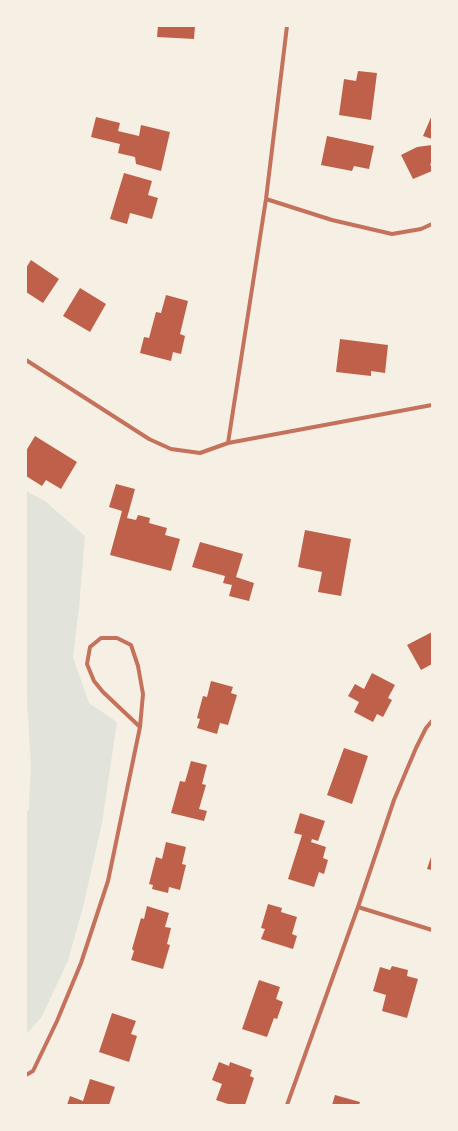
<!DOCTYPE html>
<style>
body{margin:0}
#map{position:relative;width:458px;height:1131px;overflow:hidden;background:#f6efe4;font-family:"DM Sans",sans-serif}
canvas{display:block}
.frame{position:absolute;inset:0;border:27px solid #f6efe4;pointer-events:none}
</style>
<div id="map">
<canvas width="458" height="1131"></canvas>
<div class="frame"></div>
</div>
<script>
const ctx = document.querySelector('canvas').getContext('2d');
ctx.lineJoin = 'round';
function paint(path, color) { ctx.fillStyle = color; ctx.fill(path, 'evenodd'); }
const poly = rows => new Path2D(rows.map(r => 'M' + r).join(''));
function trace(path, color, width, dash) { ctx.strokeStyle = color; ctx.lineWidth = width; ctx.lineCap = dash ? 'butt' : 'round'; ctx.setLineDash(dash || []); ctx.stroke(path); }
const green = poly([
 [26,491,45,501,85,536,79,608,73,657,89,703,117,722,102,823,83,907,68,961,41,1018,26,1034,26,814,29,808,31,764,26,685]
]);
const building = poly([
 [158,26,195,26,194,39,157,37],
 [358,71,377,73,371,120,339,115,344,79,356,81],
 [432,115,432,139,423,136],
 [96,117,120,123,118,131,139,136,141,125,170,132,161,171,136,164,135,157,118,153,120,144,91,137],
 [327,136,374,146,369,169,354,166,352,171,321,165],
 [432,145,432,163,430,164,432,168,432,171,413,179,401,155,417,147],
 [124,173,152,181,148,195,158,198,152,219,130,213,127,224,110,219],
 [31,260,59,279,43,303,26,292,26,268],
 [80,288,106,304,90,332,63,316],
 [166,295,188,301,180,334,185,336,181,354,173,352,171,361,140,353,144,337,149,338,156,312,161,313],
 [340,339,388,345,385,373,371,371,371,376,336,372],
 [35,436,77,462,61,489,46,480,42,486,26,476,26,451],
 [116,484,135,489,127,518,136,520,138,515,150,518,149,523,167,528,165,535,180,539,171,571,110,555,122,511,109,507],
 [305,530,351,539,341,596,318,592,322,572,298,567],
 [200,542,243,554,236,577,254,583,249,601,229,596,232,585,223,583,225,576,192,567],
 [432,632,432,664,421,670,407,645],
 [372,673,395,685,388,698,392,700,383,717,377,714,373,722,354,712,359,702,348,696,355,684,364,689],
 [211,681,233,687,231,693,237,695,228,725,220,723,217,734,197,728,200,719,197,718,203,696,207,697],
 [344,748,368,756,352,804,327,795],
 [191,761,207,765,202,784,206,785,199,809,207,811,204,821,171,813,180,781,185,782],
 [300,813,325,821,318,841,312,839,311,842,326,847,323,858,328,860,324,874,319,872,314,887,288,879,302,835,294,833],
 [166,842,186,847,182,864,186,865,180,890,169,887,168,893,152,889,153,885,149,884,156,857,162,859],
 [432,854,432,870,427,869],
 [268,904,282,908,281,912,297,917,292,934,297,936,293,949,261,939,265,929,261,928],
 [147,906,169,913,165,927,171,928,167,944,170,945,163,969,131,960,134,951,132,949,141,918,144,919],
 [392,966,408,970,407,976,418,979,407,1018,382,1011,386,995,373,991,380,967,390,970],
 [259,980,280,987,276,999,283,1002,277,1019,274,1018,267,1037,242,1029],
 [112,1013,136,1021,131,1034,137,1036,129,1062,99,1052],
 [219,1062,229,1066,230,1062,252,1070,250,1076,254,1078,245,1105,231,1105,216,1100,222,1084,212,1080],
 [90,1079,115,1087,109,1105,67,1105,70,1096,83,1101],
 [335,1095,360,1102,359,1105,332,1105]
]);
const minor = poly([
 [266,199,332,220,392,234,421,229,432,224],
 [26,360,149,439,171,449,200,453,228,443,432,405],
 [228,443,266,199,287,26],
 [358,907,432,930],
 [26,1075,33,1071,57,1021,81,963,108,881,140,727,143,694,138,666,131,645,117,638,101,638,90,647,87,664,94,681,103,692,140,727],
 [287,1105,358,907,394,800,416,748,426,728,432,721]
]);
paint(green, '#e2e4dc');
paint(building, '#bf614a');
trace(minor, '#c5725c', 4);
</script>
